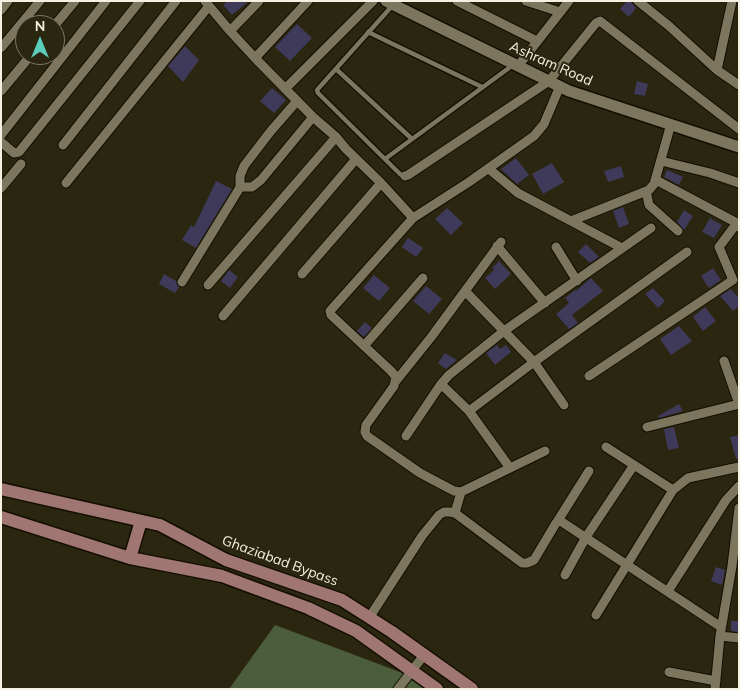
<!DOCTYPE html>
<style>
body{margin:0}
#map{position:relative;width:740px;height:690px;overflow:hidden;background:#2b2610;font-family:Mulish,sans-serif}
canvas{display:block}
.frame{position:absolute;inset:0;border:2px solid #f4f1e3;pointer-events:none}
.north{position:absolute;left:15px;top:15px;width:50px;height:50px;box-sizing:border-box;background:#2b2610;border:1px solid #7b7764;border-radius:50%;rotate:0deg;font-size:14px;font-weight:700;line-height:20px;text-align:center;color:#f4f1e3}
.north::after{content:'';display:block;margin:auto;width:18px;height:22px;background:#5bcebb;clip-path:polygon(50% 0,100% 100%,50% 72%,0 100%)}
</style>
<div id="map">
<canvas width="740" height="690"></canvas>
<div class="frame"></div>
<div class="north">N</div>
</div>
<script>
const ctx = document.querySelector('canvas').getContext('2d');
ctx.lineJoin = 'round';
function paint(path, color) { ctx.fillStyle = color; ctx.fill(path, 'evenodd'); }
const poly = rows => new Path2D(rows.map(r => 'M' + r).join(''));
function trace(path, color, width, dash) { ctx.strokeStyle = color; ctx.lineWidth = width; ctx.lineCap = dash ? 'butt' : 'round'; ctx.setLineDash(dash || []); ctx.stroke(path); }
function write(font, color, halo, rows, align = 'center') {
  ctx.font = font + ' Mulish,sans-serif'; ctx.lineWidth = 4; ctx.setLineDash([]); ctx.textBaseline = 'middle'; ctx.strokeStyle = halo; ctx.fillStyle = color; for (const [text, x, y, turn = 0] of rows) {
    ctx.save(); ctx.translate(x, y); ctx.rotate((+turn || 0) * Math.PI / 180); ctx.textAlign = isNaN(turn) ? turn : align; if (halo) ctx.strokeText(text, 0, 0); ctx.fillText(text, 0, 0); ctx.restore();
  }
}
const forest = poly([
 [275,625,445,689,229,689]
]);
const building = poly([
 [228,1,249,1,232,15,223,5],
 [627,1,630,1,636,8,629,17,620,9],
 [297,24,312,38,290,61,275,47],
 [185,46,199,60,183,82,168,66],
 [637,81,648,84,645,96,634,94],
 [272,88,286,100,274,113,260,101],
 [516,158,529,175,517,184,501,169],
 [552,163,564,182,543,194,532,174],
 [621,166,624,177,608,182,604,171],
 [667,170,683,177,679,185,664,177],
 [216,181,232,189,196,248,182,240,191,225,194,227],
 [623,207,629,224,619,228,613,211],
 [447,208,463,223,451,235,435,219],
 [684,210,693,216,684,230,677,222],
 [710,218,722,225,714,238,702,232],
 [408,238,423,248,416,257,402,247],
 [586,244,599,257,590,263,578,252],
 [499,261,511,274,495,289,485,278,494,270,492,268],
 [713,268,721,280,709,288,701,276],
 [229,270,238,277,230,288,221,281],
 [164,274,176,281,179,287,175,293,159,284],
 [374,275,390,288,379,301,363,288],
 [591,278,603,291,572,315,578,323,569,329,556,314,569,303,565,298,575,290,576,291],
 [426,286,442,299,429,314,413,301],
 [653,288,665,301,658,308,645,294],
 [731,289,739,298,739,306,733,311,720,296],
 [705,307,716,321,703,331,693,317],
 [365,322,372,328,364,337,357,331],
 [679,326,692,341,671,355,660,339],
 [497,345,500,349,506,345,511,352,495,365,486,353],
 [445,353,457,360,446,369,438,363],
 [679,404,683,411,659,418,658,416],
 [674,427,679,448,668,450,664,429],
 [739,435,739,458,736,459,730,437],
 [716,567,725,570,722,585,711,581],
 [731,621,739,621,739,632,731,631]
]);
const service = poly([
 [392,6,317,90,318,93,401,175,405,176],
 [368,32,482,87],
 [336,69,412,139],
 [385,159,513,65]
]);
const minor = poly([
 [205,1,230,31,255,58,313,117,336,137,346,149,381,183,413,218],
 [457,1,537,41],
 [526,1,560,12],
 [638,1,669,26,717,70,739,85],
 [1,10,8,1],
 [55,25,75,1],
 [230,31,259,1],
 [1,48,40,1],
 [255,58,308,1],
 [518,66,569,1],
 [717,70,732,1],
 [285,89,373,1],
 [1,91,31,55],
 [1,135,106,1],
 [1,142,14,153,19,152,140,1],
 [63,145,176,1],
 [661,161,710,173,739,183],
 [489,169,518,193,622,248],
 [405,176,408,175,549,81,596,23,600,21,739,129],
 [656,180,737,223,739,227],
 [66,183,209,6],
 [1,188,21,164],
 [240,188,240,176,244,166,270,132,297,101],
 [646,191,649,205,678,231],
 [571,221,649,190,654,184,671,124],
 [497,246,545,303],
 [556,247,577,281],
 [302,274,381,183],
 [182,282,239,189,241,187,252,187,261,180,313,117],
 [208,285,336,137],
 [465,291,534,362,564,405],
 [223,316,356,159],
 [364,346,423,278],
 [724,361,739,404],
 [589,376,733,280,719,247,737,223],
 [396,381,432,336,501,242],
 [441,384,469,411,510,468],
 [469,411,534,362,687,252],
 [647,427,739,404],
 [406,436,441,384,449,375,504,331,651,228],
 [606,447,634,465],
 [545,451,461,492,454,491,420,473,367,436,365,432,366,425,394,386,396,377,391,371,331,315,330,311,413,218,469,182,534,136,544,124,560,86],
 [455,513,461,492],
 [557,522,589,471],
 [565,575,586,537,634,465,673,490],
 [668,591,726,500,739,486],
 [596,615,673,490,688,478,739,467],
 [369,618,422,536,439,515,444,512,450,512,455,513,522,563,527,563,534,560,556,523,559,521,562,522,721,627],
 [720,636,739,638],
 [669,672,716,681],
 [398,689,424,655],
 [715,689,720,636,732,566,739,508]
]);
const tertiary = poly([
 [386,1,569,91,739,147]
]);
const secondary = poly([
 [1,489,160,525,226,560,342,600,392,632,472,689],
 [1,517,130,558,222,576,308,608,356,631,437,689],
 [130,558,141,521]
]);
const streetNames = [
 ["Ashram Road",551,64,24],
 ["Ghaziabad Bypass",280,561,20]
];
paint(forest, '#4c5d3b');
paint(building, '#3f395a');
trace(service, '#130e00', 7);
trace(minor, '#130e00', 11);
trace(tertiary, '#130e00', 14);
trace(secondary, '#130e00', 15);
trace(service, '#7c765e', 4.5);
trace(minor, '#7c765e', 9);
trace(tertiary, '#7c765e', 11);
trace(secondary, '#a07672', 12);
write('14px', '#f4f1e3', '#2b2610', streetNames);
</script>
